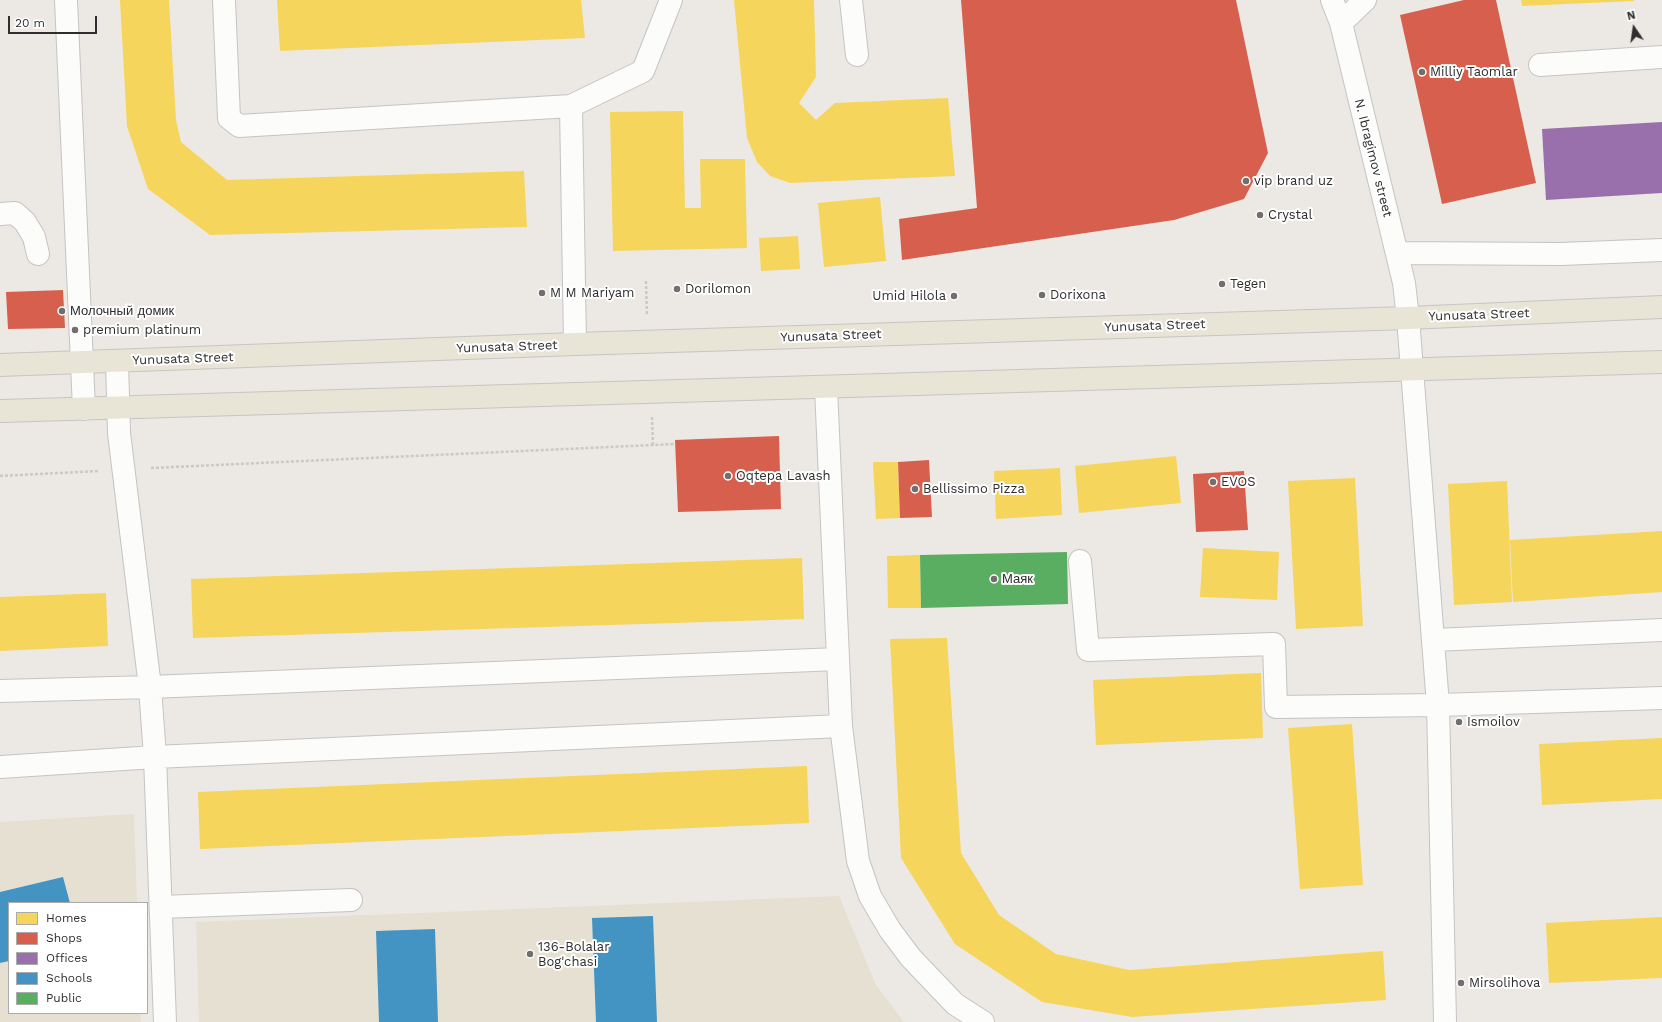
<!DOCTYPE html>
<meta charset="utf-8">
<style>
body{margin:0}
#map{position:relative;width:1662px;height:1022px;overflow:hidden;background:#ece8e4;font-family:"Work Sans",sans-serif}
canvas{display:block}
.legend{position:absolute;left:8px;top:902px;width:140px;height:112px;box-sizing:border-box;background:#fff;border:1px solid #ababab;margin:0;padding:5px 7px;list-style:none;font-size:12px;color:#2e2e2e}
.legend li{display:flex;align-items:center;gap:8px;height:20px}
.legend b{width:20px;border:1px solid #ababab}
.north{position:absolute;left:1614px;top:8px;width:40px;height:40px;-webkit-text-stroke:3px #fff;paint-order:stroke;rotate:347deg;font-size:11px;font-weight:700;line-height:16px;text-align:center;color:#2e2e2e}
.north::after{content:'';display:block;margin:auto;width:14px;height:18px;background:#2e2e2e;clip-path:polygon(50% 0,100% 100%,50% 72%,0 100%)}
.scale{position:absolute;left:8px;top:16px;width:89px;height:18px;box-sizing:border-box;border:2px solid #2e2e2e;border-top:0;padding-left:5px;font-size:12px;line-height:14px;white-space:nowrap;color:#2e2e2e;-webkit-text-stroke:3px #fff;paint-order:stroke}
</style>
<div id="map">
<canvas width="1662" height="1022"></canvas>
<ul class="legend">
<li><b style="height:11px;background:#f6d55c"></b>Homes</li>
<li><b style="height:11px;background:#d6604d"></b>Shops</li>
<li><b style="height:11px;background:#9970ab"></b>Offices</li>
<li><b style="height:11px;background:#4393c3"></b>Schools</li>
<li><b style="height:11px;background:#5aae61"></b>Public</li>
</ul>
<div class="north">N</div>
<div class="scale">20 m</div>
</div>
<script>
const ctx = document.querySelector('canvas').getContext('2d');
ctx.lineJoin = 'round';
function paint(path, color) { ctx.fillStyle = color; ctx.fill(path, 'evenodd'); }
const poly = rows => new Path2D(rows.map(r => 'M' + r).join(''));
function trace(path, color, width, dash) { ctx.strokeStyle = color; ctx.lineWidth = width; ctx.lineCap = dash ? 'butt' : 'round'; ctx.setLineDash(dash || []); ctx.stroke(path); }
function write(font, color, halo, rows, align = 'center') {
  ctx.font = font + ' "Work Sans",sans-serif'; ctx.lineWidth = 4; ctx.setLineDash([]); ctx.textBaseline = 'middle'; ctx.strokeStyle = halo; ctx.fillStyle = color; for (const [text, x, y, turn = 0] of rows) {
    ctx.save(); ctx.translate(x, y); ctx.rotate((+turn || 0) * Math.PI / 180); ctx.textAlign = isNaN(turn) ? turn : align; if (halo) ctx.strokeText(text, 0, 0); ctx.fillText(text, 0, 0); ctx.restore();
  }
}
const education = poly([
 [134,814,137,903,9,903,9,1013,140,1013,141,1022,0,1022,0,822],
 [839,896,876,985,904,1022,199,1022,196,922]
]);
const homes = poly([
 [120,0,169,0,176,120,181,142,227,180,524,171,527,227,210,235,148,189,127,126],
 [277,0,581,0,585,38,280,51],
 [734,0,814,0,816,77,799,103,816,120,835,103,948,98,955,176,790,183,770,176,757,162,747,138],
 [1521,0,1634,0,1634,1,1522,6],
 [683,111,685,208,701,208,700,159,745,159,747,248,613,251,610,112],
 [880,197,886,261,824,267,818,203],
 [798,236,800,269,761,271,759,238],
 [1176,456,1181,503,1079,513,1075,466],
 [873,462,898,462,900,518,876,519],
 [1060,468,1062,515,996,519,994,471],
 [1355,478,1363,626,1296,629,1288,481],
 [1507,481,1512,602,1454,605,1448,484],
 [1662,531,1662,592,1513,602,1510,540],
 [1203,548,1279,552,1277,600,1200,597],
 [920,555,921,608,888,608,887,556],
 [802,558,804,619,193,638,191,579],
 [106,593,108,646,0,651,0,597],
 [947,638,961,853,999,915,1056,954,1129,970,1383,951,1386,1000,1132,1017,1042,1002,955,944,901,858,890,639],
 [1261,673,1263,738,1096,745,1093,680],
 [1352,724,1363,885,1300,889,1288,728],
 [1662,738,1662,799,1542,805,1539,744],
 [807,766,809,823,200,849,198,792],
 [1662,917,1662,978,1549,983,1546,923]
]);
const shops = poly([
 [961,0,1236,0,1268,153,1244,199,1174,220,902,260,899,219,977,208],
 [1464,0,1496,0,1536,183,1442,204,1400,15],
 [63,290,65,328,8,329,6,292],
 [779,436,781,509,678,512,675,440],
 [929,460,932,517,900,518,898,462],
 [1244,471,1248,530,1196,532,1193,474]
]);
const offices = poly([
 [1662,122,1662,193,1546,200,1542,129]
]);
const schools = poly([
 [63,877,70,903,9,903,9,961,0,963,0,892],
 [653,916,657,1022,596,1022,592,918],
 [435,929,438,1022,379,1022,376,931]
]);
const public = poly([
 [1067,552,1068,604,921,608,920,555]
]);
const path = poly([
 [646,281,647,316],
 [652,417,653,445],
 [151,468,675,444],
 [0,476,98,471]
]);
const minor = poly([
 [66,0,84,409],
 [224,0,229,118,239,126,571,106,643,71,671,0],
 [851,0,857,55],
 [1332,0,1341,23,1404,283,1408,318,1438,705,1445,1022],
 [1341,23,1365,0],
 [1540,65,1662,57],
 [571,106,575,344],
 [0,214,15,213,25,222,34,237,38,254],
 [1397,253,1561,254,1662,250],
 [117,361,119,433,150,687,155,757,165,1022],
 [1080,561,1088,650,1274,644,1276,707,1438,705,1662,698],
 [1434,640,1662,630],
 [0,691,150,687,838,659],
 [841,726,858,861,870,896,890,930,911,958,955,1004,983,1022],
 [0,767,155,757,841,726,826,388],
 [161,907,351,900]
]);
const major = poly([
 [0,365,575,344,1408,318,1662,307],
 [0,411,1662,362]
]);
const markers = [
 [1422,72,4,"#706f6e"],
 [1246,181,4,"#706f6e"],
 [1260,215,4,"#706f6e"],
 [1222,284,4,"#706f6e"],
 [677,289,4,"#706f6e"],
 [542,293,4,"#706f6e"],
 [1042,295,4,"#706f6e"],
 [954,296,4,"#706f6e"],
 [62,311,4,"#706f6e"],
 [75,330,4,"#706f6e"],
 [728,476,4,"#706f6e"],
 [1213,482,4,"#706f6e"],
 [915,489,4,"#706f6e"],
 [994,579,4,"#706f6e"],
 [1459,722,4,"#706f6e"],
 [530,954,4,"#706f6e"],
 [1461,983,4,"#706f6e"]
];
const poiNames = [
 ["Milliy Taomlar",1430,72],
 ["vip brand uz",1254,181],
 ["Crystal",1268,215],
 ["Tegen",1230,284],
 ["Dorilomon",685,289],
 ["M M Mariyam",550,293],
 ["Dorixona",1050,295],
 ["Umid Hilola",946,296,"right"],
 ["Молочный домик",70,311],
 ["premium platinum",83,330],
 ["Oqtepa Lavash",736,476],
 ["EVOS",1221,482],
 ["Bellissimo Pizza",923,489],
 ["Маяк",1002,579],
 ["Ismoilov",1467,722],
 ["136-Bolalar",538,947],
 ["Bog'chasi",538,962],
 ["Mirsolihova",1469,983]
];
const streetNames = [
 ["N. Ibragimov street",1373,158,76],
 ["Yunusata Street",1479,315,-2],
 ["Yunusata Street",1155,326,-2],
 ["Yunusata Street",831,336,-2],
 ["Yunusata Street",507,347,-2],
 ["Yunusata Street",183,359,-2]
];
paint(education, '#e6e0d3');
paint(homes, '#f6d55c');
paint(shops, '#d6604d');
paint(offices, '#9970ab');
paint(schools, '#4393c3');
paint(public, '#5aae61');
trace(minor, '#c5c4c5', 24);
trace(major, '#c6c5c4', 24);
trace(path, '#c9c9c8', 2.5, [3, 2]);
trace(minor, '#fcfcfb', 22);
trace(major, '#e8e4d6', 22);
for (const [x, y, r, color] of markers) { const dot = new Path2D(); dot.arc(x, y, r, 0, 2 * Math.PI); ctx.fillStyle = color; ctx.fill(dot); trace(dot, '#fff', 1.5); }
write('13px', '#2e2e2e', '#fff', poiNames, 'left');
write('13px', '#2e2e2e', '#fff', streetNames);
</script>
